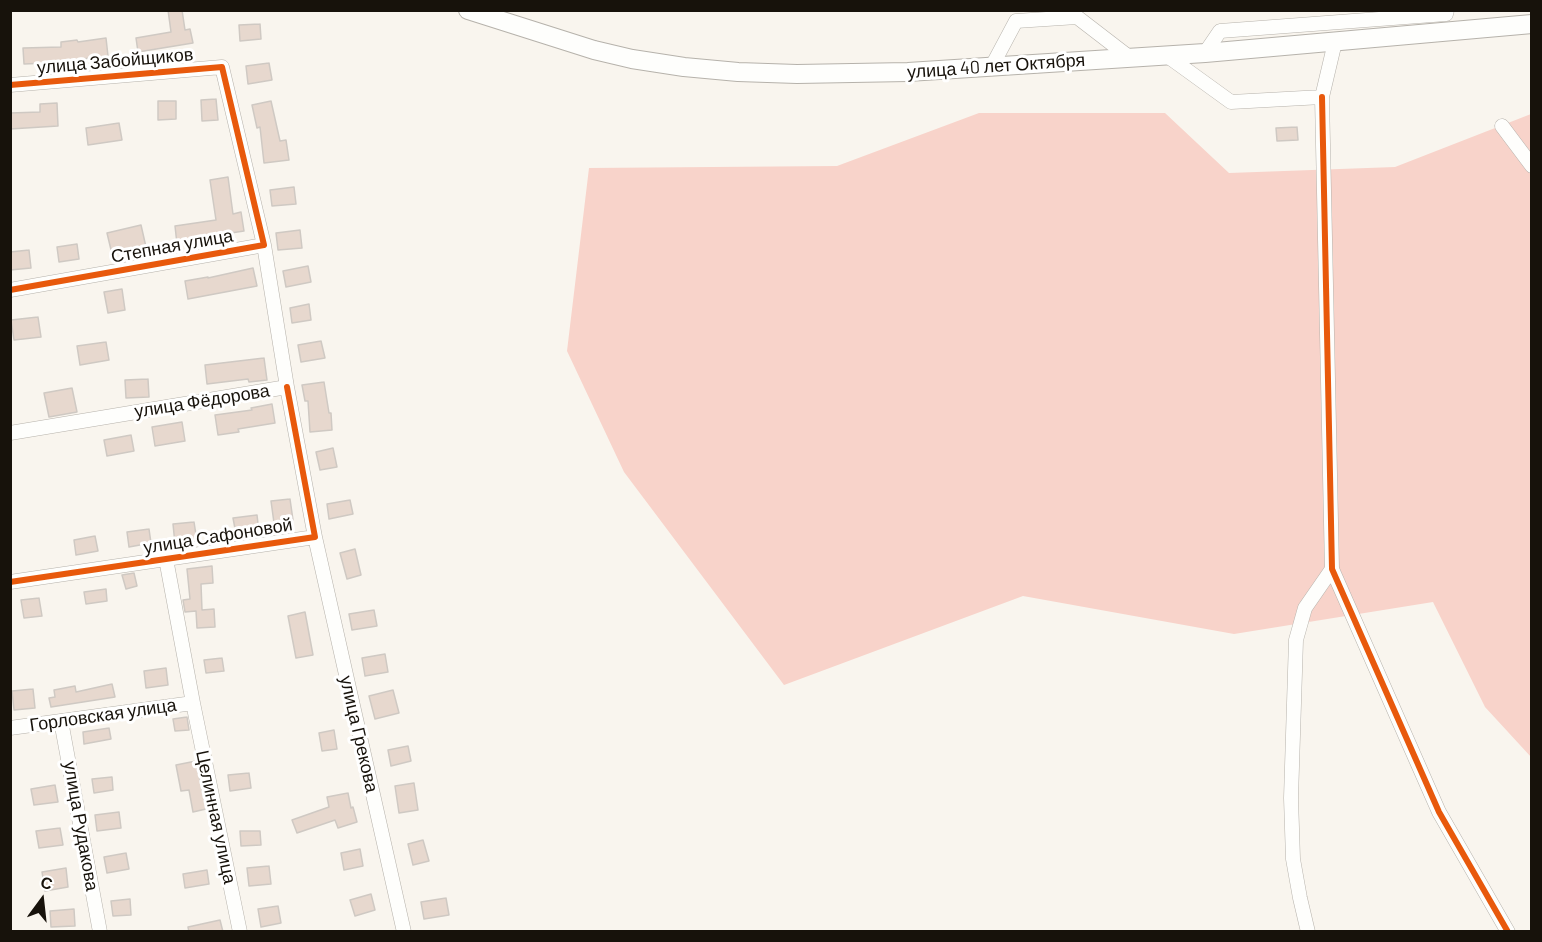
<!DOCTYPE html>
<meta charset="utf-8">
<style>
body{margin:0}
#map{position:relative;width:1542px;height:942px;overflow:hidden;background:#f9f5ee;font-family:Barlow,sans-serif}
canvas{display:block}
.frame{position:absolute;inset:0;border:12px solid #17120b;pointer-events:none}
.north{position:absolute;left:12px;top:870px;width:60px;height:60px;-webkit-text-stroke:4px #fff;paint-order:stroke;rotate:15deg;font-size:16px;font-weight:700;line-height:24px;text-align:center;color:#17120b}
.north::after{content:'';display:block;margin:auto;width:21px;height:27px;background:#17120b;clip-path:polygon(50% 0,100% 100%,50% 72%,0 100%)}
</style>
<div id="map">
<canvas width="1542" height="942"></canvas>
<div class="frame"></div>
<div class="north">С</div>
</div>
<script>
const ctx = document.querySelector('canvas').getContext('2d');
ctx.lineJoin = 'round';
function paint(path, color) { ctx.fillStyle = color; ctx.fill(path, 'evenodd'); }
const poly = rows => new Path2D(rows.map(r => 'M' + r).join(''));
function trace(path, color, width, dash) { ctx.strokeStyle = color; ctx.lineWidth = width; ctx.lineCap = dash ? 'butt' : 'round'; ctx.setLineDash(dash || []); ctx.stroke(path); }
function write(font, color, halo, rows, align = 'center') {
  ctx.font = font + ' Barlow,sans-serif'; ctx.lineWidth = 6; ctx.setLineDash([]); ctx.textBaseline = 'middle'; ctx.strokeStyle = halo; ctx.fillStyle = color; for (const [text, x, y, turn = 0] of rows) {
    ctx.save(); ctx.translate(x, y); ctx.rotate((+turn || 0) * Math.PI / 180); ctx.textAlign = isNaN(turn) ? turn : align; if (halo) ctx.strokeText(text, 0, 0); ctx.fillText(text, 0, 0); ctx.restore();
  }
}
const green = poly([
 [979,113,1165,113,1229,173,1395,167,1531,114,1531,757,1485,707,1433,602,1234,634,1023,596,784,685,624,472,567,351,589,168,837,166]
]);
const building = poly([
 [168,10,182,10,185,30,190,29,193,43,138,52,136,38,171,32,168,10],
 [260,24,261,39,240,41,239,25,260,24],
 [106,38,108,56,47,63,24,64,23,48,61,47,61,42,77,40,78,42,106,38],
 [269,63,272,80,248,84,246,66,269,63],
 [216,99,218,120,202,121,201,100,216,99],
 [158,101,176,101,176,119,158,120,158,101],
 [271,101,280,141,286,140,289,160,264,163,260,127,257,128,252,105,271,101],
 [57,103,58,126,10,129,10,113,40,112,40,104,57,103],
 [119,123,122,140,88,145,86,128,119,123],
 [1297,127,1298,140,1277,141,1276,128,1297,127],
 [228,177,233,214,241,212,244,231,198,238,199,241,177,244,175,226,216,220,210,180,228,177],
 [294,187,296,204,272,206,270,190,294,187],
 [141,225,146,247,112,254,107,233,141,225],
 [300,230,302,248,278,250,276,233,300,230],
 [77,244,79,259,59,262,57,247,77,244],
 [29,250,31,268,10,270,10,252,29,250],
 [308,266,311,282,286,287,283,271,308,266],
 [253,268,257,286,188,299,185,281,208,277,208,278,253,268],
 [122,289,125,310,108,313,104,292,122,289],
 [309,304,311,320,292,323,290,308,309,304],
 [38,317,41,337,14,340,11,320,38,317],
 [321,341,325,358,301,362,298,345,321,341],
 [106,342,109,360,80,365,77,346,106,342],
 [264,358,267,380,249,382,248,379,207,384,205,365,264,358],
 [148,379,149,397,126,398,125,380,148,379],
 [324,382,329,413,331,413,332,430,310,432,308,401,305,401,302,385,324,382],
 [72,388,77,412,49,417,44,393,72,388],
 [272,404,275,423,238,429,239,432,218,435,215,415,252,410,251,408,272,404],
 [182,422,185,441,155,446,152,427,182,422],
 [131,435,134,451,107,456,104,440,131,435],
 [333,448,337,467,320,470,316,452,333,448],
 [290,499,293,520,274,523,271,501,290,499],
 [350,500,353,514,329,519,327,504,350,500],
 [257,515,259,532,236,534,233,518,257,515],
 [194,522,197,541,175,544,173,524,194,522],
 [149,529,151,543,129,547,127,532,149,529],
 [95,536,98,551,76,555,74,540,95,536],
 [355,549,361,575,347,579,340,553,355,549],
 [212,566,213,583,201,584,202,610,214,609,215,627,197,628,196,611,185,612,183,600,190,599,187,569,212,566],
 [134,573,137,586,126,589,122,575,134,573],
 [106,589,107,601,86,604,84,592,106,589],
 [39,598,42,616,24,618,21,600,39,598],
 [374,610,377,626,352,630,349,614,374,610],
 [305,612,313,655,296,658,288,616,305,612],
 [385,654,388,672,365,676,362,658,385,654],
 [222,658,224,671,206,673,204,660,222,658],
 [166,668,168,685,146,688,144,671,166,668],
 [112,684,115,697,51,707,49,698,55,697,54,690,75,686,76,692,112,684],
 [33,689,35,708,14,710,12,691,33,689],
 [393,690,399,713,375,719,369,696,393,690],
 [187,717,189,730,175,731,173,719,187,717],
 [109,728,111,739,84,744,83,732,109,728],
 [334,730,337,749,322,751,319,733,334,730],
 [408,746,411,761,391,766,388,750,408,746],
 [196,761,206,809,193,812,189,790,181,791,176,765,196,761],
 [249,773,251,788,230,791,228,775,249,773],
 [112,777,113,790,94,793,92,779,112,777],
 [414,783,418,810,399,813,395,786,414,783],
 [55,785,58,802,34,805,31,789,55,785],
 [348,793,351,808,353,807,357,822,338,828,335,820,297,833,292,820,329,807,327,797,348,793],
 [119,812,121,828,97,831,95,815,119,812],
 [60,828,63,845,39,848,36,831,60,828],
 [240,831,260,831,261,845,241,846,240,831],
 [423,840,429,861,413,865,408,844,423,840],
 [360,849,363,866,344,870,341,853,360,849],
 [126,853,129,869,107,873,104,857,126,853],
 [269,866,271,884,249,886,247,868,269,866],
 [66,868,68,887,45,891,42,872,66,868],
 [207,870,209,884,185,888,183,874,207,870],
 [371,894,375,910,355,916,350,900,371,894],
 [446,898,449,915,424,919,421,902,446,898],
 [130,899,131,915,113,916,111,901,130,899],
 [278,906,281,923,261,927,258,909,278,906],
 [74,909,75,926,51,927,50,911,74,909],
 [220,920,223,932,189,932,188,927,220,920]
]);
const minor = poly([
 [1205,53,1220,31,1446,14,1447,10],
 [1166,55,1231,102,1322,97,1335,42],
 [992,66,1016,21,1077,17,1129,57],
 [10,85,222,67,264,245,10,290],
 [1322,97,1332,569,1439,812,1508,932],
 [1502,126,1532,166],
 [10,433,287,387,264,245],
 [315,537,404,932],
 [10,582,315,537,287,387],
 [193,703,240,932],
 [61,721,100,932],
 [10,728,193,703,166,559],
 [1308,932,1300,898,1293,859,1291,798,1296,640,1305,608,1332,569]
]);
const secondary = poly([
 [468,10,594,50,632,59,684,67,738,72,797,74,908,72,1205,53,1532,24]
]);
const cycleway = poly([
 [10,85,222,67,264,245,10,290],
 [1322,97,1332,569,1439,812,1508,932],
 [10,582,315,537,287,387]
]);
const streetNames = [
 ["улица Забойщиков",115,61,-5],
 ["улица 40 лет Октября",996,66,-4],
 ["Степная улица",172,246,-10],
 ["улица Фёдорова",202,401,-9],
 ["улица Сафоновой",218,536,-9],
 ["Горловская улица",103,715,-8],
 ["улица Грекова",359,734,77],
 ["Целинная улица",216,817,78],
 ["улица Рудакова",81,826,80]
];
paint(green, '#f8d3ca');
paint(building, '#e7d8ce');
trace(building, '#cfc9c3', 1.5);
trace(minor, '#b6b2ab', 15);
trace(secondary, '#b6b2ab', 20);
trace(minor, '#fefefc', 14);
trace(secondary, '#fefefc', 18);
trace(cycleway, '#e8590c', 6);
write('18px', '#17120b', '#fff', streetNames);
</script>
